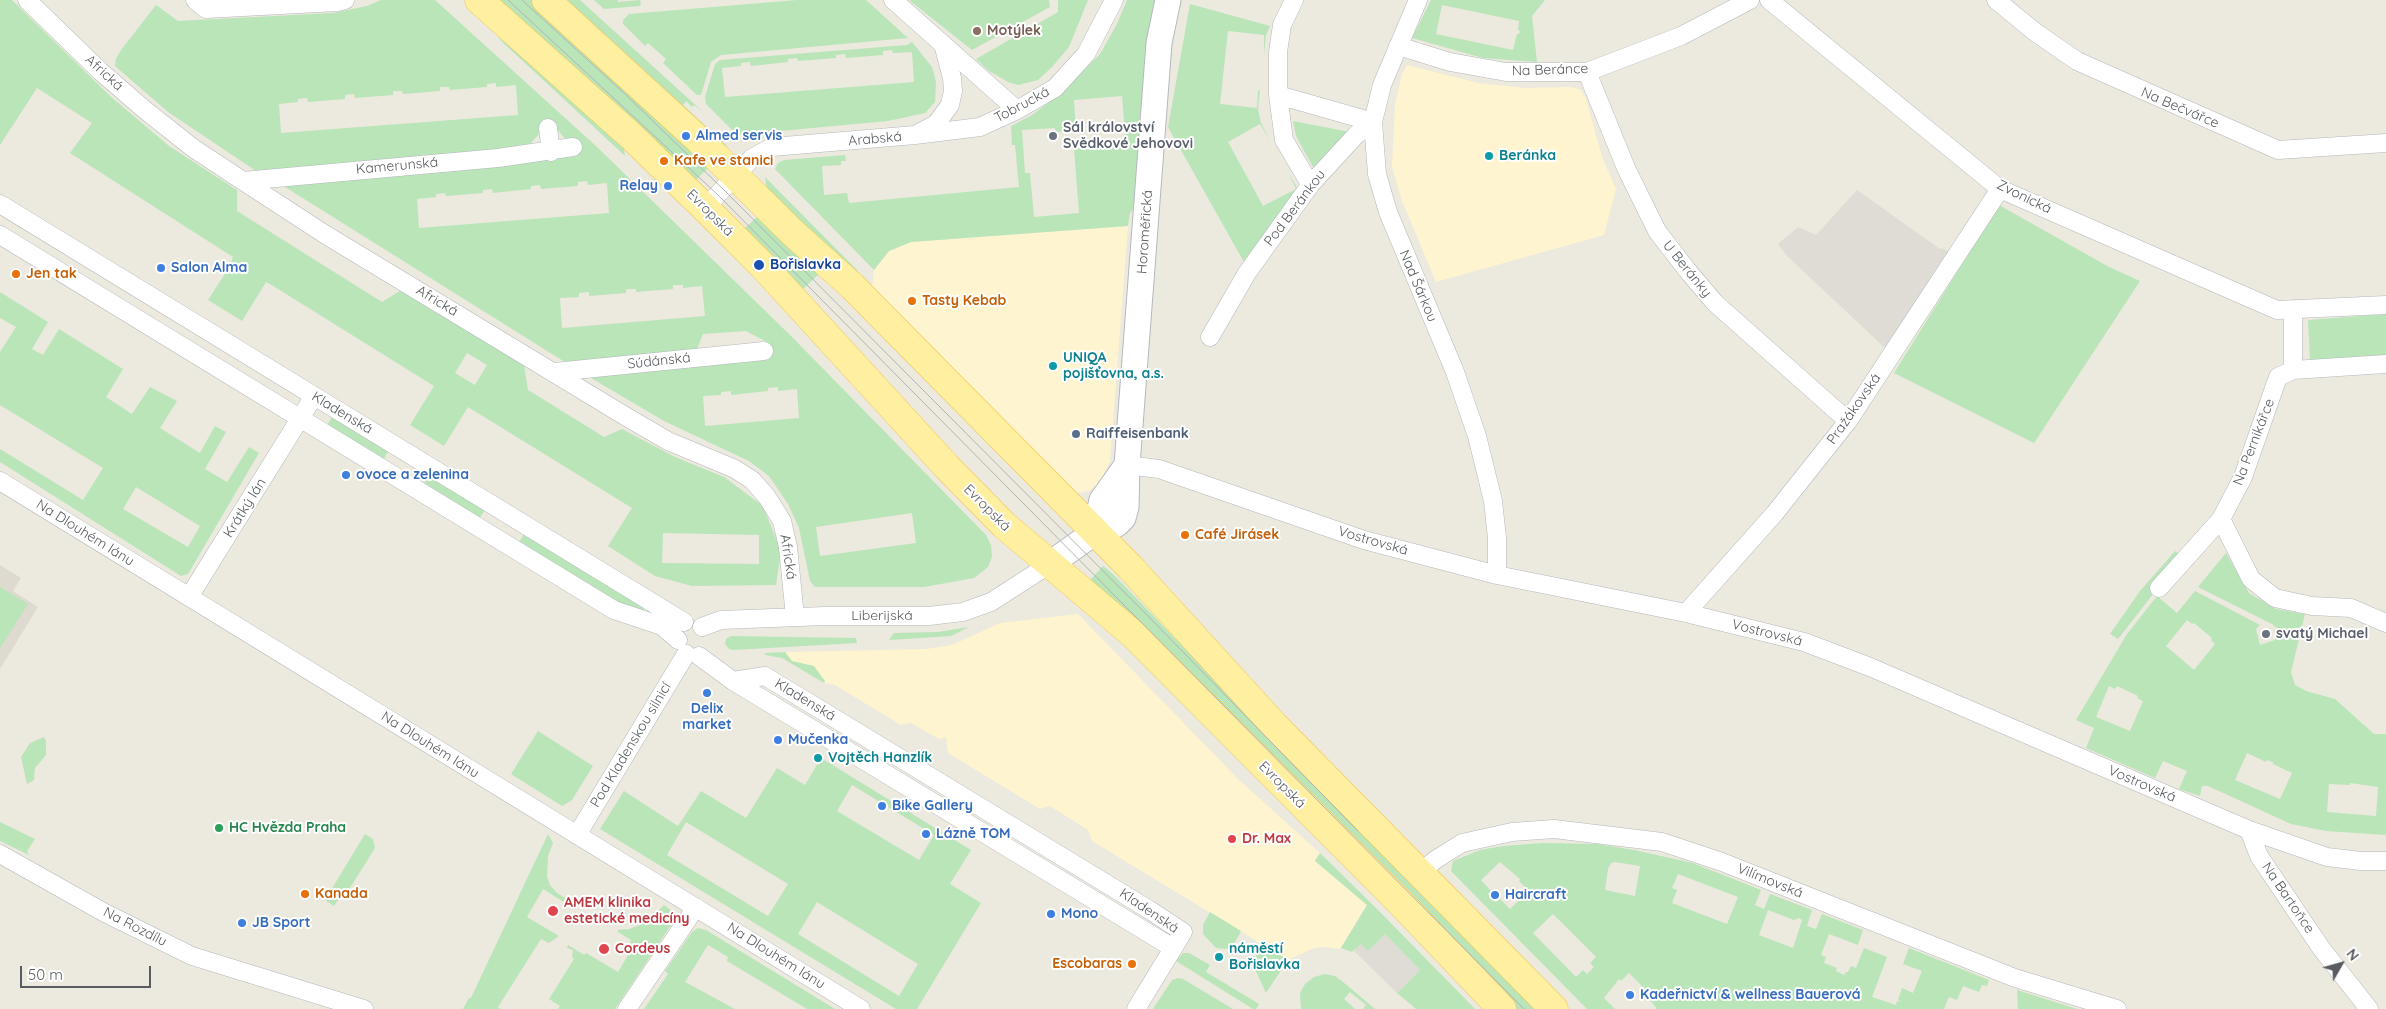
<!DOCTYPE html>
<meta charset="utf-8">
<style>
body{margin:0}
#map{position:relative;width:2386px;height:1009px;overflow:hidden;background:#ece9de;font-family:Quicksand,sans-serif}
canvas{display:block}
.north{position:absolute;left:2316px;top:939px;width:50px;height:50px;-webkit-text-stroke:4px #fff;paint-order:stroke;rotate:52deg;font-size:14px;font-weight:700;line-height:20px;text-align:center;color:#585c60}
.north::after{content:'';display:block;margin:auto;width:18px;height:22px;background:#585c60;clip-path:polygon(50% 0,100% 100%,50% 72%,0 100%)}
.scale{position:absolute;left:20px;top:966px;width:131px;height:22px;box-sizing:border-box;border:2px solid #585c60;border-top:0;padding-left:6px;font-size:15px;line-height:18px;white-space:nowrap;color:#585c60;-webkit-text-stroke:4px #fff;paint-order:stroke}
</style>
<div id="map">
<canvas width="2386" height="1009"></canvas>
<div class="north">N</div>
<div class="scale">50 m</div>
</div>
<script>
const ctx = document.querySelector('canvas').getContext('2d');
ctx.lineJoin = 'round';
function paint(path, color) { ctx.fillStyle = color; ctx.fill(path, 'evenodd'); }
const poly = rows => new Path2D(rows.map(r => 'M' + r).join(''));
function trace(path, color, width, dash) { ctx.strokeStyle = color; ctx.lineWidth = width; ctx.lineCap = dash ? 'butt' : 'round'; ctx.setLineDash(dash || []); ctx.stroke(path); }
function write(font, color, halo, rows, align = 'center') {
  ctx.font = font + ' Quicksand,sans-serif'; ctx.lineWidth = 4; ctx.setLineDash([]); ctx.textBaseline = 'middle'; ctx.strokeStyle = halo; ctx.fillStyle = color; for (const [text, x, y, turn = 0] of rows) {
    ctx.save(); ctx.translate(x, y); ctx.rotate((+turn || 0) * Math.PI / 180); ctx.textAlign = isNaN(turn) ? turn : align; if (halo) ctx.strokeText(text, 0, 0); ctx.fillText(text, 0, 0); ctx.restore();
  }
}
const commercial = poly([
 [1407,65,1478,83,1525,88,1572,87,1581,90,1586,99,1602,157,1616,189,1604,235,1436,282,1402,201,1392,167,1395,105,1402,74],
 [1128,226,1110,461,1101,482,1089,491,1076,493,1071,491,872,289,874,270,889,251,911,242],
 [1078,614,1238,779,1320,853,1315,860,1367,905,1340,949,1325,947,1314,948,1288,960,1092,841,1088,830,1050,806,1040,809,948,753,946,737,939,739,911,723,901,725,835,685,824,683,791,661,785,652,926,649,952,645,1000,623]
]);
const industrial = poly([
 [1857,190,1940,249,1942,248,1949,252,1885,348,1786,255,1778,244,1798,227,1816,235],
 [1385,934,1420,970,1397,993,1354,951,1361,943,1368,950]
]);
const education = poly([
 [0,565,21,578,13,591,38,607,0,669]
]);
const green = poly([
 [0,0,12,0,110,96,169,146,237,190,237,211,382,302,400,291,524,365,528,390,604,437,622,429,675,457,724,477,763,506,781,551,776,585,692,586,655,576,608,546,632,508,468,407,444,446,410,425,434,386,270,284,266,282,242,321,208,300,230,266,233,257,70,153,92,123,37,88,0,145],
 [467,353,487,365,475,385,455,373],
 [663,533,759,535,759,564,662,563],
 [381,0,435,0,597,147,791,336,986,535,991,545,992,557,988,567,974,578,924,587,815,587,810,581,799,528,788,504,769,476,749,461,664,421,591,378,594,375,770,355,769,343,746,331,703,334,697,349,691,353,568,364,285,187,295,180,577,156,577,153,556,128,554,120,541,122,541,132,529,145,512,151,259,173,168,112,115,66,116,59,121,50,156,5,178,21,333,13,367,6],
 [496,83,496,87,516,85,518,115,281,133,279,104,298,102,298,99,307,98,308,102,345,99,345,95,354,94,355,98,393,95,393,91,402,91,403,94,440,91,440,87,449,87,450,90,487,87,487,84],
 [587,181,588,185,607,183,609,213,419,228,417,199,436,197,436,194,445,193,446,196,483,193,483,190,492,189,493,193,531,189,531,186,540,185,541,189,578,186,578,182],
 [673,285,683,285,683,288,702,286,705,316,562,328,560,298,579,297,579,293,589,292,589,296,626,293,626,289,636,289,636,292,673,289],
 [778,387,778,391,797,389,799,418,705,426,703,396,721,395,721,392,731,391,731,395,768,391,768,388],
 [912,513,916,543,820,556,816,527],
 [496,0,532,0,711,165,693,183],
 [562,0,580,0,702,111,694,105,692,107,686,101,683,105,727,146,720,145],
 [594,0,618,0,618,2,640,0,641,3,640,6,604,9],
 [797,0,866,0,908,38,721,55,711,62,701,95,697,95,663,63,666,59,648,43,645,46,623,24,623,20,629,14],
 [909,0,1049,0,1050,7,972,50],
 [1058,0,1088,0,1069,47,1052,67,1038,80,1018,85,1008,82,989,71,976,59,1058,12],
 [1127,0,1162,0,1135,207,1130,213,1128,226,911,242,889,251,874,270,775,169,778,163,784,160,845,155,846,161,841,161,841,165,822,166,824,195,847,193,849,203,1019,187,1015,145,1012,145,1011,126,1032,115,1064,91,1100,54,1117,24],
 [1122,96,1126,144,1074,149,1079,213,1034,217,1030,173,1025,173,1022,130,1055,128,1056,132,1076,131,1074,100],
 [1431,0,1545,0,1532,16,1537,62,1483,58,1412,38],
 [1442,5,1519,21,1518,30,1520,31,1519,34,1517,34,1513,50,1436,34],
 [1190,4,1270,26,1266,35,1264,54,1264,35,1228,31,1220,104,1257,108,1258,91,1260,90,1258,109,1261,123,1270,140,1260,124,1228,142,1263,206,1296,189,1288,172,1298,189,1245,264,1168,127],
 [497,37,537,64,623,145,625,156],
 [912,42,932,67,936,82,935,102,925,113,888,121,737,135,706,104,705,97,715,64,720,60,907,45],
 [892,50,893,53,912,52,914,82,725,97,722,68,741,66,741,63,750,62,751,66,788,62,788,59,797,58,798,61,836,58,836,55,845,54,846,58,883,55,883,51],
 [1293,121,1355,133,1313,167,1296,136],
 [765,177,858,271,854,274,767,190],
 [1999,205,2109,267,2140,281,2034,443,1894,373],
 [760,214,821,272,800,292,742,231],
 [0,292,48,322,32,349,43,355,59,329,123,369,106,397,132,414,150,387,177,401,160,428,200,453,215,426,226,432,205,469,227,482,249,447,259,453,188,574,181,576,0,462,0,449,83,500,103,468,0,405,0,352,16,327,0,318],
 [136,487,200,526,188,547,123,509],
 [2386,314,2386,356,2310,360,2308,320],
 [333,415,389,449,383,461,326,427],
 [429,473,486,508,479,519,423,485],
 [526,531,645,605,642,613,628,608,519,542],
 [2175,551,2182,557,2118,639,2110,634,2140,591],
 [2226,553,2249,593,2276,609,2305,614,2291,672,2295,685,2306,691,2335,699,2374,734,2386,734,2386,835,2326,831,2291,824,2208,786,2202,786,2200,796,2179,789,2187,771,2163,761,2155,778,2086,748,2094,728,2076,720,2127,634,2157,596,2177,613,2195,591,2260,625,2256,629,2260,645,2275,640,2277,628,2272,624,2198,587],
 [2187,620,2192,624,2194,623,2212,638,2211,640,2215,644,2194,670,2166,646],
 [2109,686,2115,689,2117,686,2138,696,2137,698,2143,701,2130,731,2096,717],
 [2247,753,2266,762,2267,760,2273,762,2273,764,2292,773,2280,799,2235,780],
 [2350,783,2378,787,2376,816,2327,812,2329,784,2350,785],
 [1103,566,1113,574,1273,740,1541,1009,1515,1009,1092,582,1091,579],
 [0,587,28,604,0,648],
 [969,627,951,636,889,640,894,633,938,632],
 [731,636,856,638,857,643,733,650,729,649,725,644,726,639],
 [785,652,792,661,814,666,825,681,824,683,782,658,765,655,765,653],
 [538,731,593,766,572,800,562,806,511,774],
 [44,737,46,741,46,755,35,768,34,780,27,784,21,757,30,743],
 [821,758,971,850,950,884,981,903,917,1009,896,1009,600,829,624,791,678,826,701,791,746,818,777,768,805,785],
 [852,785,934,835,919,860,837,811],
 [686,822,788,884,768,916,667,855],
 [817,902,918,964,899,996,798,934],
 [0,822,35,839,27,851,29,855,0,841],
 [365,834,373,839,375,848,343,899,340,897,334,906,325,900],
 [548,834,553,843,548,856,547,877,550,885,557,893,569,900,567,904,543,889,527,917,559,936,549,943,541,939,498,1007,500,1009,463,1009,469,998,471,998],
 [1542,843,1597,844,1634,850,1693,863,1761,890,1755,905,1764,909,1770,894,1812,910,1807,926,1816,929,1822,914,1863,930,1858,945,1829,934,1821,955,1826,957,1824,963,1837,968,1836,971,1844,975,1846,972,1848,972,1851,966,1856,968,1864,948,1887,957,1872,997,1896,1005,1897,1001,1902,1002,1898,1000,1902,988,1913,993,1922,971,1903,964,1909,948,1989,980,1987,986,1982,985,1979,992,1963,986,1957,1000,1949,997,1944,1009,1657,1009,1647,996,1645,989,1629,973,1621,981,1619,979,1604,998,1615,1009,1587,1009,1451,871,1453,861,1480,850,1503,846],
 [1500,862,1520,879,1519,881,1529,891,1510,909,1500,899,1496,902,1488,894,1491,891,1481,880],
 [1615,862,1640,866,1635,896,1605,890,1608,869,1611,863],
 [1678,874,1738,897,1727,924,1672,903,1677,890,1672,888],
 [1768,910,1794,920,1799,918,1802,920,1793,948,1759,935],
 [1553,914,1596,957,1590,963,1594,967,1587,974,1583,970,1576,977,1533,933],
 [1320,853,1379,911,1475,1009,1416,1009,1397,993,1420,970,1385,934,1368,951,1361,944,1352,952,1341,948,1367,905,1315,861],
 [664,905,673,912,671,925,615,1009,558,1009,560,1006,549,999,574,959,572,957,573,950,567,948,568,945,584,955,586,953,618,972,634,945,630,943,631,940,618,932,618,930,629,929,648,922],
 [1210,912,1241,931,1233,946,1228,949,1216,948,1203,934,1203,925],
 [698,928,706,930,835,1009,807,1009,727,961,728,957,708,945,685,982,735,1009,644,1009,668,974,665,971,692,932],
 [1262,944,1288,960,1266,993,1255,969,1256,955],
 [1183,953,1189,953,1210,965,1206,972,1259,1004,1256,1009,1253,1009,1176,961],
 [1325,974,1335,976,1343,982,1375,1009,1363,1009,1366,1005,1350,992,1344,999,1355,1009,1301,1009,1300,993,1305,984,1314,977],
 [1178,978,1183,979,1233,1009,1153,1009,1168,986,1172,980],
 [2017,990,2077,1009,2018,1009]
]);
const minor = poly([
 [27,0,100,71,145,110,193,148,243,181,326,235,630,419,668,441,735,469,752,480,767,497,782,521,788,547,795,617],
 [195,0,206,9,337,2,345,0],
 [893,0,1017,110],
 [1294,0,1282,25,1278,52,1278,95,1284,140,1307,179],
 [1418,0,1382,85,1373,122,1377,174,1388,212,1455,372,1477,436,1493,501,1497,538,1497,575],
 [1769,0,2000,189,2277,310,2386,305],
 [1996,0,2035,32,2077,61,2278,150,2386,143],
 [1398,46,1450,62,1506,72,1587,72,1681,36,1750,0],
 [1587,72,1626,168,1657,231,1687,270,1715,303,1848,421],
 [1278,95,1373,122],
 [548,128,551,152],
 [919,133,936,124,950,105,953,91,952,78,943,44],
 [243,181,498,158,573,147],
 [0,204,684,622],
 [705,208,752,158,772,147,915,135,980,127,1017,110,1055,88,1086,54,1114,0],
 [0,235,614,610,662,626,678,640],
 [1210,337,1247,273,1311,184,1356,135,1373,122],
 [2293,370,2293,311],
 [555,372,764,351],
 [1127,465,1159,469,1364,540,1497,575,1686,613,1804,642,1870,667,2249,830,2327,857,2361,861,2386,861],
 [0,481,861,1009],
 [2221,519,2251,579,2275,598,2312,606,2351,608,2386,623],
 [2159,588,2221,519,2243,477,2278,377,2293,370,2386,364],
 [189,597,314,396],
 [1686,613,1775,513,1848,421,2000,189],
 [702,627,721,620,825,616,929,616,963,612,991,602,1050,564],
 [699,656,733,681,1173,948],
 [733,681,765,676,1148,909,1183,932,1136,1009],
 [2249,830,2259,856,2321,948,2369,1009],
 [577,835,686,654],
 [0,854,105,913,192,956,364,1009],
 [1419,874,1435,860,1462,843,1512,832,1554,829,1662,842,1722,862,2015,978,2117,1009],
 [627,1009,696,907]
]);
const secondary = poly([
 [1095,532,1102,500,1127,465],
 [1050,564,1095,532,1112,527,1118,523,1123,518,1126,507,1127,465,1159,43,1168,0]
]);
const primary = poly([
 [479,0,631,136,705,208,763,266,947,467,1004,525,1134,635,1400,902,1502,1009],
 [546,0,699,140,793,233,852,286,1130,567,1274,725,1554,1009]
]);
const tram = poly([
 [508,0,718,195,1524,1009],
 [522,0,624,93,723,189,1145,613,1358,831]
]);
const markers = [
 [977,31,5,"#8d6e63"],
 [686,136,5,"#3f7fe0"],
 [1053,136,5,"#6b7280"],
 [1489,156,5,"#0f9aa8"],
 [664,161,5,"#e8710a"],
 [668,186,5,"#3f7fe0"],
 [759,265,6,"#1a4fb4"],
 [161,268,5,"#3f7fe0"],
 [16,274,5,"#e8710a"],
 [912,301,5,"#e8710a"],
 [1053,366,5,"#0f9aa8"],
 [1076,434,5,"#5c6f8a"],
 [346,475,5,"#3f7fe0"],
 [1185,535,5,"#e8710a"],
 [2266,634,5,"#6b7280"],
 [707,693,5,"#3f7fe0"],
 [778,740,5,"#3f7fe0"],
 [818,758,5,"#0f9aa8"],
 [882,806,5,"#3f7fe0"],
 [219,828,5,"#2e9e5b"],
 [926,834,5,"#3f7fe0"],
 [1232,839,5,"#e0444e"],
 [305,894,5,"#e8710a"],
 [1495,895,5,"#3f7fe0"],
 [553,911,6,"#e0444e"],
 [1051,914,5,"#3f7fe0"],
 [242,923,5,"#3f7fe0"],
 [604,949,6,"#e0444e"],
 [1219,957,5,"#0f9aa8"],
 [1132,964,5,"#e8710a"],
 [1630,995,5,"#3f7fe0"]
];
const educationNames = [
 ["Motýlek",987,31]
];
const streetNames = [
 ["Na Beránce",1550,70,-2],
 ["Africká",104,73,42],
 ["Tobrucká",1022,105,-28],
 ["Na Bečvářce",2180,108,23],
 ["Arabská",875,139,-5],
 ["Kamerunská",397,166,-5],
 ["Zvonická",2024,197,26],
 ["Pod Beránkou",1295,208,-53],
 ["Evropská",710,213,45],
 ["Horoměřická",1145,232,-86],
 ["U Beránky",1687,269,51],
 ["Nad Šárkou",1418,286,67],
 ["Africká",437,301,31],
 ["Súdánská",659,361,-6],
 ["Pražákovská",1854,409,-55],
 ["Kladenská",342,413,31],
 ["Na Pernikářce",2254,442,-69],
 ["Krátký lán",245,508,-58],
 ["Evropská",987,508,45],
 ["Na Dlouhém lánu",85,533,32],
 ["Vostrovská",1373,541,16],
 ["Africká",788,557,81],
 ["Liberijská",882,616],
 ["Vostrovská",1767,633,14],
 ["Kladenská",805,700,31],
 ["Na Dlouhém lánu",430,745,32],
 ["Pod Kladenskou silnicí",631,745,-59],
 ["Vostrovská",2142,784,23],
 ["Evropská",1282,785,45],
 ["Vilímovská",1770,881,22],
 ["Na Bartoňce",2288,898,56],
 ["Kladenská",1149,911,34],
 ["Na Rozdílu",135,927,27],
 ["Na Dlouhém lánu",776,956,32]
];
const worshipNames = [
 ["Sál království",1063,128],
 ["Svědkové Jehovovi",1063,144],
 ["svatý Michael",2276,634]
];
const shopNames = [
 ["Almed servis",696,136],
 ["Relay",658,186,"right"],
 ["Salon Alma",171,268],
 ["ovoce a zelenina",356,475],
 ["Delix",707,709,"center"],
 ["market",707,725,"center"],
 ["Mučenka",788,740],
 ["Bike Gallery",892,806],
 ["Lázně TOM",936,834],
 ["Haircraft",1505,895],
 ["Mono",1061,914],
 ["JB Sport",252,923],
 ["Kadeřnictví & wellness Bauerová",1640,995]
];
const cultureNames = [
 ["Beránka",1499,156],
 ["UNIQA",1063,358],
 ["pojišťovna, a.s.",1063,374],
 ["Vojtěch Hanzlík",828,758],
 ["náměstí",1229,949],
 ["Bořislavka",1229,965]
];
const foodNames = [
 ["Kafe ve stanici",674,161],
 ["Jen tak",26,274],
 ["Tasty Kebab",922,301],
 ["Café Jirásek",1195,535],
 ["Kanada",315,894],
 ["Escobaras",1122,964,"right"]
];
const transitNames = [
 ["Bořislavka",770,265]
];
const serviceNames = [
 ["Raiffeisenbank",1086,434]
];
const leisureNames = [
 ["HC Hvězda Praha",229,828]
];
const healthNames = [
 ["Dr. Max",1242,839],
 ["AMEM klinika",564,903],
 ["estetické medicíny",564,919],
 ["Cordeus",615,949]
];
paint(commercial, '#fff4d0');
paint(industrial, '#dfdcd6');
paint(education, '#dedacf');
paint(green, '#b9e5b9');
trace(minor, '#b5b7bc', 19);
trace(secondary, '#b5b9bf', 27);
trace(primary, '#f6c54d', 29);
trace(minor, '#fff', 18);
trace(secondary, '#fff', 25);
trace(primary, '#ffefa0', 28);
trace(tram, '#b2b3b3', 1);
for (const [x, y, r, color] of markers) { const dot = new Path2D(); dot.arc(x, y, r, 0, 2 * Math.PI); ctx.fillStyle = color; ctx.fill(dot); trace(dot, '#fff', 2); }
write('bold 14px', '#785e54', '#fff', educationNames, 'left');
write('14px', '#585c60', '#fff', streetNames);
write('bold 14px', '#5b616d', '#fff', worshipNames, 'left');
write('bold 14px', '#366cbe', '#fff', shopNames, 'left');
write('bold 14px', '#0d838f', '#fff', cultureNames, 'left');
write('bold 14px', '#c56008', '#fff', foodNames, 'left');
write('bold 14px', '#164399', '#fff', transitNames, 'left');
write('bold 14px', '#4e5e75', '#fff', serviceNames, 'left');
write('bold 14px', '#27864d', '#fff', leisureNames, 'left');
write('bold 14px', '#be3a42', '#fff', healthNames, 'left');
</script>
